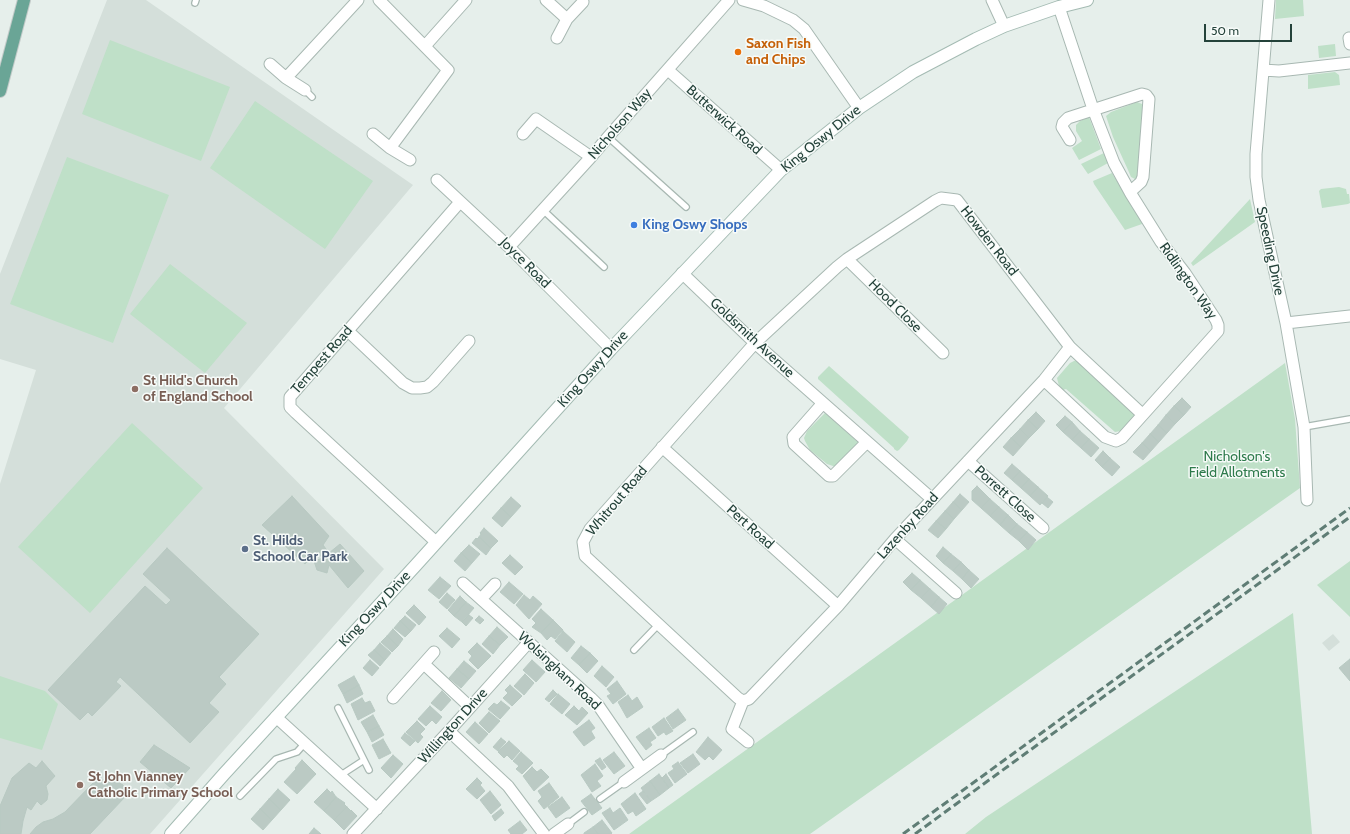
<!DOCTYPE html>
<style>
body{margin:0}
#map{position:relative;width:1350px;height:834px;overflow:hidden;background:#e6efeb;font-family:Cabin,sans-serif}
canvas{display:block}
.scale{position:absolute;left:1204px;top:24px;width:88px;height:18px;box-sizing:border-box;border:2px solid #24423a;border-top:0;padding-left:5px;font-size:12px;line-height:14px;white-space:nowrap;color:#24423a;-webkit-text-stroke:3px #f7fbf9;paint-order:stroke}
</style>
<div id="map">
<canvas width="1350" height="834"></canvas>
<div class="scale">50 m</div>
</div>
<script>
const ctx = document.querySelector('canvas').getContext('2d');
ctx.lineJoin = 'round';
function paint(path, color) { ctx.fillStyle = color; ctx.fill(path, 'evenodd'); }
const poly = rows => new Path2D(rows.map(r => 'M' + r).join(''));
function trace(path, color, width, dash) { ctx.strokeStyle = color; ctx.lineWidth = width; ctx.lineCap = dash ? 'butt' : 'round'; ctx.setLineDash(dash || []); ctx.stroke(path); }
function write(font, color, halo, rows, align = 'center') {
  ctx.font = font + ' Cabin,sans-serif'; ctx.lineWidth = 3; ctx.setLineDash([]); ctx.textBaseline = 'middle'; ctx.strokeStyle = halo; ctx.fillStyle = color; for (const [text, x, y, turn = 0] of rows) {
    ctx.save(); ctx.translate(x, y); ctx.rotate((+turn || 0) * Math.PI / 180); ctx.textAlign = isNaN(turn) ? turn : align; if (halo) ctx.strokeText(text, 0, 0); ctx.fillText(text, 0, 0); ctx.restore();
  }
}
const built = poly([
 [107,0,146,0,413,185,224,408,384,569,150,834,0,834,0,484,36,370,0,359,0,274],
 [1333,634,1340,642,1329,651,1322,643]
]);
const green = poly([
 [1276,0,1303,0,1304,16,1275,19],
 [110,40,230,87,201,161,82,114],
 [1335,44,1336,56,1319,58,1318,46],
 [1335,72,1339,75,1340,85,1308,89,1308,75],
 [255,101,373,181,325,249,210,168],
 [1137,102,1142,104,1144,106,1137,180,1131,177,1128,170,1113,137,1106,116,1111,112],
 [1089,117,1101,149,1079,160,1072,148,1082,141,1076,131,1076,125,1080,121],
 [1104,153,1108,163,1088,174,1081,164],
 [67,157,169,195,113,343,10,304],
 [1112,173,1142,223,1142,224,1125,230,1094,184,1093,181],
 [1339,187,1346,189,1347,194,1349,194,1350,203,1348,204,1322,208,1319,191,1321,189],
 [1250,199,1255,222,1193,266,1191,263],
 [170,264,247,323,205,373,130,314],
 [1076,360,1134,412,1136,417,1121,431,1115,432,1066,389,1063,390,1059,386,1057,378,1070,363],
 [1285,363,1295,419,1300,488,810,834,629,834],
 [829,366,909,437,907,441,899,450,897,451,894,449,894,448,818,379,818,377],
 [825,413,860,444,836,467,827,464,810,450,805,441,804,438,807,431],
 [132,423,203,488,90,613,18,547],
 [1350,561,1350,617,1317,585],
 [1293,613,1312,834,965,834,986,817],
 [0,676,45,691,58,704,42,750,0,738]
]);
const building = poly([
 [1182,398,1191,407,1184,415,1174,406,1182,398],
 [1174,406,1184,415,1175,424,1166,415,1174,406],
 [1036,412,1045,421,1038,429,1028,420,1036,412],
 [1166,415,1175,424,1167,433,1158,425,1166,415],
 [1065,416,1072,422,1063,432,1056,425,1065,416],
 [1028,420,1038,429,1029,438,1020,429,1028,420],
 [1072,422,1080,431,1072,440,1063,432,1072,422],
 [1158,425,1167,433,1159,442,1150,434,1158,425],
 [1020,429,1029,438,1021,447,1011,438,1020,429],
 [1080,431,1089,439,1081,448,1072,440,1080,431],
 [1150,434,1159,442,1151,451,1142,443,1150,434],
 [1011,438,1021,447,1013,456,1003,447,1011,438],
 [1089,439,1099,448,1091,457,1081,448,1089,439],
 [1142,443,1151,451,1143,460,1133,452,1142,443],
 [1103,451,1110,458,1102,467,1095,460,1103,451],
 [1110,458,1120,467,1112,476,1102,467,1110,458],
 [1012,464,1020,471,1012,480,1004,473,1012,464],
 [1020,471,1029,479,1021,488,1012,480,1020,471],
 [1029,479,1038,487,1030,496,1021,488,1029,479],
 [977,486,990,499,981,508,972,500,972,491,977,486],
 [1038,487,1048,496,1040,505,1030,496,1038,487],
 [960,494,969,502,962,510,953,502,960,494],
 [292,496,329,536,323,545,329,553,340,544,364,571,348,588,329,565,327,573,317,570,314,561,323,558,315,551,305,564,262,525,292,496],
 [511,497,521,506,511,517,501,508,511,497],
 [1047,497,1053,502,1048,508,1042,503,1047,497],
 [990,499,999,507,990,516,981,508,990,499],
 [953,502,962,510,954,519,945,511,953,502],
 [999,507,1008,515,1000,525,990,516,999,507],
 [501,508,511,517,502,527,492,518,501,508],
 [945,511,954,519,946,529,936,521,945,511],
 [1008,515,1017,524,1009,533,1000,525,1008,515],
 [936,521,946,529,938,538,928,530,936,521],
 [1017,524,1027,532,1019,541,1009,533,1017,524],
 [484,528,498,541,491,548,479,537,481,534,480,533,484,528],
 [1027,532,1036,540,1028,550,1019,541,1027,532],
 [479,537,491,548,486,555,472,543,476,538,477,539,479,537],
 [469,545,480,554,472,563,461,553,469,545],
 [943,547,951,554,943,563,936,556,943,547],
 [167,548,259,634,219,677,226,684,209,703,219,712,190,743,120,677,116,682,121,686,92,716,88,712,80,720,48,690,145,586,166,605,171,600,143,574,167,548],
 [461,553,472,563,465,571,454,561,461,553],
 [951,554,961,562,953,571,943,563,951,554],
 [510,555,523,567,515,575,502,563,510,555],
 [961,562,969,570,962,579,953,571,961,562],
 [969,570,979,579,971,588,962,579,969,570],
 [912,573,920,580,911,590,903,582,912,573],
 [440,577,451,586,439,599,428,590,440,577],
 [920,580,930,589,921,598,911,590,920,580],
 [509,582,523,594,514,604,500,592,509,582],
 [930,589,939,597,931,607,921,598,930,589],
 [447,593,455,600,447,609,439,602,447,593],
 [524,595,530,600,533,596,542,604,529,619,516,605,524,595],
 [460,596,466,602,454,616,448,610,460,596],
 [939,597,947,604,939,614,931,607,939,597],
 [466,602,474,608,462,622,454,616,466,602],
 [414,605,426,617,419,625,406,613,414,605],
 [541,609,553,620,541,633,532,627,536,623,532,619,541,609],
 [469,615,473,618,466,626,462,622,469,615],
 [405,616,416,625,411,631,400,621,405,616],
 [479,616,484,620,480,624,475,620,479,616],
 [553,620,563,630,555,639,551,636,547,640,541,633,553,620],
 [400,621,411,631,405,637,394,628,400,621],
 [497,627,508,637,500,645,489,636,497,627],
 [447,628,460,639,452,648,439,636,447,628],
 [393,629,403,639,398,646,387,636,393,629],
 [563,631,575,642,567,652,555,641,563,631],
 [387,636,398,646,392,652,381,642,387,636],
 [489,636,500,645,493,654,482,644,489,636],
 [380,643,391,653,385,660,374,650,380,643],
 [477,643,491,656,478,669,469,660,472,656,468,652,477,643],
 [581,646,590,653,579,665,571,658,581,646],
 [374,650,385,660,380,666,368,655,374,650],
 [590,653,598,661,587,673,579,665,590,653],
 [1350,659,1350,681,1339,668,1350,659],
 [370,660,379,668,372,676,363,668,370,660],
 [532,660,545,672,536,682,523,670,532,660],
 [464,661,476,671,469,679,457,669,464,661],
 [602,666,614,677,606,687,594,676,602,666],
 [457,669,469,679,461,688,449,678,457,669],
 [525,674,534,683,524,695,514,686,525,674],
 [354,676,359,685,343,694,338,685,354,676],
 [617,681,626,694,613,704,607,696,611,694,607,689,617,681],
 [359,685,363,694,347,703,343,694,359,685],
 [510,685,522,696,512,706,503,698,508,693,505,690,510,685],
 [553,690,557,694,549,702,545,699,553,690],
 [442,691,451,700,441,711,431,703,442,691],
 [558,694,570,704,562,714,550,704,558,694],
 [628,695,632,701,637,697,643,707,627,718,618,702,628,695],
 [362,698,365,703,370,701,375,711,358,720,351,704,362,698],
 [501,701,510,708,500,719,488,709,494,703,497,705,501,701],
 [430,706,442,717,436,724,432,720,426,726,418,719,430,706],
 [574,706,579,711,582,707,588,713,577,725,565,715,574,706],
 [678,709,686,720,673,729,666,718,678,709],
 [489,712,500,721,489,733,479,723,489,712],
 [373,715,379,726,367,732,361,722,373,715],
 [664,718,673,731,666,735,664,732,658,736,652,727,664,718],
 [589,720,595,728,591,731,595,738,584,746,573,732,589,720],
 [417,721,425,729,420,734,423,737,418,743,406,732,417,721],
 [475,722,488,734,479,744,466,732,475,722],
 [379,726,384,735,372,742,367,732,379,726],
 [649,728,656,738,650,742,652,745,646,750,636,737,649,728],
 [405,733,415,741,410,746,401,738,405,733],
 [708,737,722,750,713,760,709,756,705,760,696,752,708,737],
 [501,738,506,742,498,751,493,747,501,738],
 [383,739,391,753,379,759,372,745,383,739],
 [509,741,520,751,512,760,507,755,504,758,498,752,509,741],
 [154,745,190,768,171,788,140,762,154,745],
 [521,752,533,763,522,774,516,769,519,766,513,761,521,752],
 [614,752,625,766,614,774,603,760,614,752],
 [693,754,700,764,688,773,680,763,693,754],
 [393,755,403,764,391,778,381,768,393,755],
 [600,758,606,767,602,770,595,761,600,758],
 [302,760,316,774,297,794,284,782,296,769,295,768,302,760],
 [42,761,55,776,46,786,48,794,47,800,41,805,37,801,31,810,27,807,23,821,21,834,0,834,0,806,12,778,29,763,36,768,42,761],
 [678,762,687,774,675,783,668,773,674,769,672,766,678,762],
 [595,764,603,776,597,781,601,786,592,792,581,775,595,764],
 [532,767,537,772,541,769,549,777,534,791,523,776,532,767],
 [659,774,669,788,660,795,650,781,659,774],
 [666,774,673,785,669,788,662,778,666,774],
 [477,778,482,783,480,785,485,791,477,799,466,789,477,778],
 [104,780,114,780,123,785,125,797,90,834,30,834,36,827,43,822,53,819,65,812,94,782,104,780],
 [650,781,660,795,651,801,641,788,650,781],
 [549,783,559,797,544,809,538,801,542,797,538,791,549,783],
 [278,789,290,800,281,810,269,799,278,789],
 [327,789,331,793,332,791,336,797,324,811,314,802,327,789],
 [490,791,501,805,491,814,480,800,490,791],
 [643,791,651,801,647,804,639,794,643,791],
 [635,793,646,809,636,816,633,811,628,814,621,804,635,793],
 [591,794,602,808,592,815,581,801,591,794],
 [336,797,345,803,344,804,347,807,334,820,324,811,336,797],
 [562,797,570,808,556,818,548,807,562,797],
 [269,799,281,810,272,820,260,809,269,799],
 [347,807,351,811,351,810,357,816,344,830,334,820,347,807],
 [610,808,613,813,620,808,628,820,614,830,602,813,610,808],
 [260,809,272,820,263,830,251,819,260,809],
 [501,809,504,813,495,821,492,816,501,809],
 [602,820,612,833,611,834,598,834,593,827,602,820],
 [520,821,527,830,522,834,511,834,508,830,520,821],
 [593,827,598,834,584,834,584,833,593,827],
 [314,828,321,834,309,834,314,828]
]);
const lane = poly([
 [195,3,196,0],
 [305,90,312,97],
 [608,137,686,207],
 [543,210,604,267],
 [1304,427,1350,419],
 [634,650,659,624],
 [338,708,369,770],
 [661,755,693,732],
 [341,775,364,760],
 [240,796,276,759,297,752,305,743],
 [600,799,624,782],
 [568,824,584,812]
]);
const street = poly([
 [379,0,448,70,390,148],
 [546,0,567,19],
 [743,0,764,6,793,20,804,29,859,108],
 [992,0,1004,26],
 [1269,0,1256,154,1256,177,1259,200,1286,323,1304,427,1307,500],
 [557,38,567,19,583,2],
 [1349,38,1350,44],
 [425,46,466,0],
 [270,64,286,78,305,90],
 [668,70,781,170],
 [1263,70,1279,71,1350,63],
 [286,78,358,0],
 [373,134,390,148,410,160],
 [523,134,536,119,591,157],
 [1070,140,1062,127,1063,123,1068,118,1142,94,1146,95,1149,99,1143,177,1141,182,1130,192],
 [437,180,509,247,611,349],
 [509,247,591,157,608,137,729,0],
 [847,259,943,353],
 [682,273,755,343,932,499],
 [1286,323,1350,316],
 [348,331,403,383,412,388,420,388,427,387,433,382,469,341],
 [1044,380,1105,437,1116,441,1122,438,1218,331,1218,325,1216,320,1185,273,1161,242,1131,194,1114,163,1093,109,1059,7],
 [823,403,793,437,794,444,829,476,833,476,867,442],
 [662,447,838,606],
 [968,461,1043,528],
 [895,539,956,593],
 [436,542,296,413,290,407,290,397,460,202],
 [463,583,591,698,598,705,642,769],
 [481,599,495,584],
 [424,664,470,707],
 [393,698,434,652],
 [743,701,738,698,585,556,583,542,590,529,755,343,837,267,847,259,935,201,941,198,957,200,1070,347,1142,414],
 [743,701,749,699,838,606,895,539,1044,380,1070,347],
 [743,701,732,729,748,742],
 [276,717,377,809],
 [449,731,508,786,544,834],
 [624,782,661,755],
 [353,834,449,731,529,642],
 [554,834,568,824]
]);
const secondary = poly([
 [171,834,224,774,416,565,611,349,781,170,859,108,913,72,976,39,1004,26,1059,7,1087,0]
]);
const primary = poly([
 [0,91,24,0]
]);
const rail = poly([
 [903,834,1350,508],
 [915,834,1350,517]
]);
const markers = [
 [738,52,4,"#e8710a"],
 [634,225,4,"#3f7fe0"],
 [135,389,4,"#8d6e63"],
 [245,549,4,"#5c6f8a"],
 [80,785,4,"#8d6e63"]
];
const foodNames = [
 ["Saxon Fish",746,44],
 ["and Chips",746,60]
];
const streetNames = [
 ["Butterwick Road",724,120,42],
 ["Nicholson Way",620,124,-49],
 ["King Oswy Drive",821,139,-39],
 ["Howden Road",989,241,52],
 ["Speeding Drive",1270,251,78],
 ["Joyce Road",525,263,45],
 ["Ridlington Way",1188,281,55],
 ["Hood Close",895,306,45],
 ["Goldsmith Avenue",752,338,43],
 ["Tempest Road",322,360,-49],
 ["King Oswy Drive",593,369,-48],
 ["Porrett Close",1005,494,42],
 ["Whitrout Road",617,501,-50],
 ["Lazenby Road",908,526,-48],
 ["Pert Road",750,527,42],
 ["King Oswy Drive",375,609,-47],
 ["Wolsingham Road",559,671,43],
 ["Willington Drive",453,726,-48]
];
const shopNames = [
 ["King Oswy Shops",642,225]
];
const educationNames = [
 ["St Hild's Church",143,381],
 ["of England School",143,397],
 ["St John Vianney",88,777],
 ["Catholic Primary School",88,793]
];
const parkNames = [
 ["Nicholson's",1237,457],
 ["Field Allotments",1237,473]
];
const serviceNames = [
 ["St. Hilds",253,541],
 ["School Car Park",253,557]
];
paint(built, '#d4dfda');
paint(green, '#bfe0c8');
paint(building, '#bbcac4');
trace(building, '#b8c9c2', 1);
trace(lane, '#a8b8b2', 8);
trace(street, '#a8b8b2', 13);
trace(secondary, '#a4bbb3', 14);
trace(primary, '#c2cac8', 14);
trace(lane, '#fff', 5.5);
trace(street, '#fff', 11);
trace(secondary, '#fff', 12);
trace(primary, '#6aa596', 12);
trace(rail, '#5f7d75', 3, [8, 4]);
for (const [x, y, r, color] of markers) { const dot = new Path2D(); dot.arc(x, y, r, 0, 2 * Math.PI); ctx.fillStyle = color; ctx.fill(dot); trace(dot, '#f7fbf9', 1.5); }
write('bold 14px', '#c56008', '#f7fbf9', foodNames, 'left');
write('14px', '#24423a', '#f7fbf9', streetNames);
write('bold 14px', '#366cbe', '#f7fbf9', shopNames, 'left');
write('bold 14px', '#785e54', '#f7fbf9', educationNames, 'left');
write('14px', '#2d7a4b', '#f7fbf9', parkNames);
write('bold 14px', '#4e5e75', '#f7fbf9', serviceNames, 'left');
</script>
